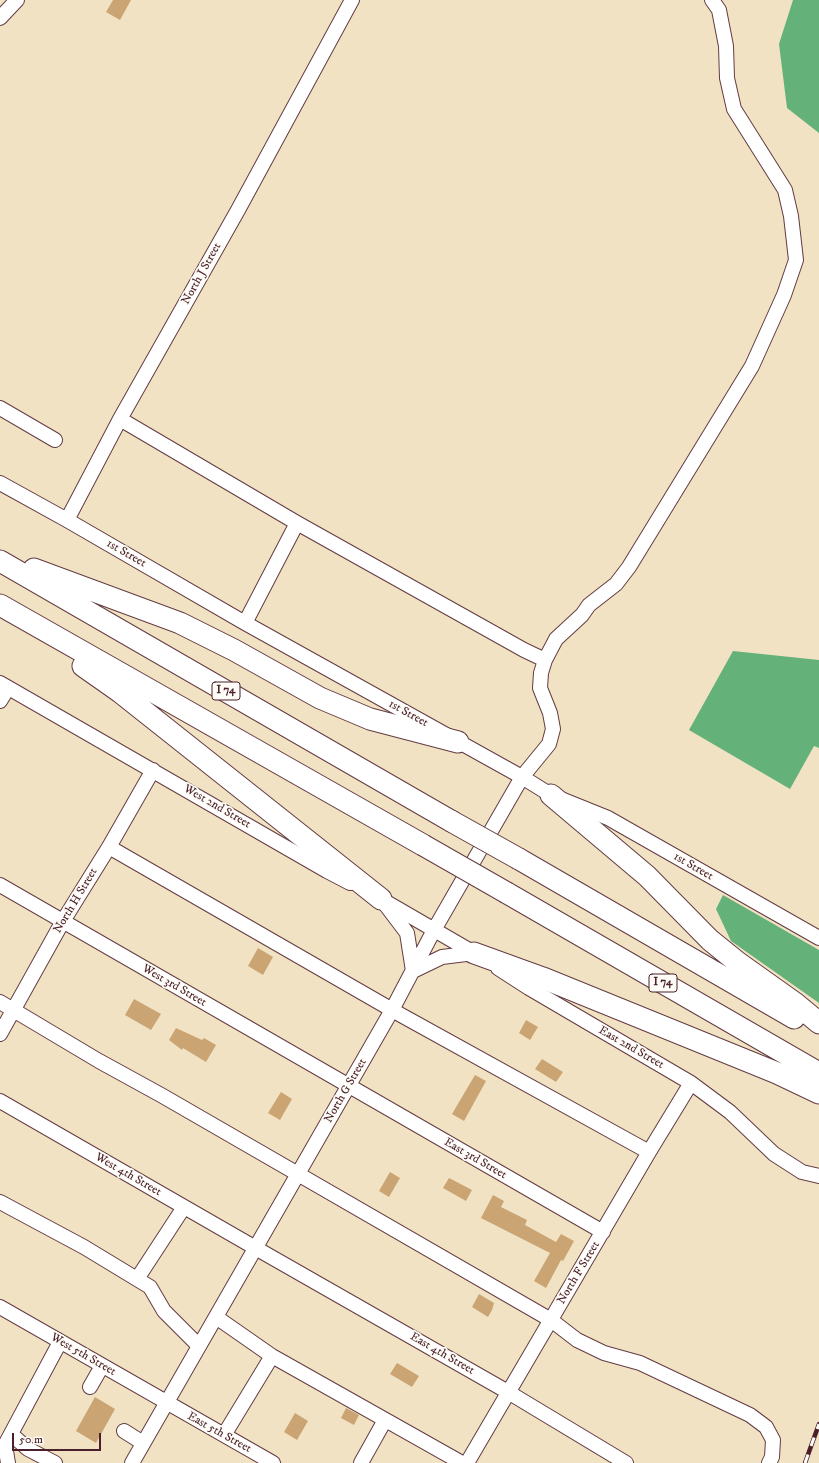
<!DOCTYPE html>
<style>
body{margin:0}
#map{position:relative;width:819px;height:1463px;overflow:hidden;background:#f2e2c4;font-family:"IM FELL DW Pica",serif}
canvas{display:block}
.scale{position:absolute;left:12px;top:1433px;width:89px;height:18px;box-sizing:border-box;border:2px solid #4a1f2b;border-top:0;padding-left:5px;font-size:12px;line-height:14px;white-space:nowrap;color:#4a1f2b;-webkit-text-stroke:3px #fdfcf7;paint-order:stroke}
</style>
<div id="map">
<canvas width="819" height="1463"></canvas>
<div class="scale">50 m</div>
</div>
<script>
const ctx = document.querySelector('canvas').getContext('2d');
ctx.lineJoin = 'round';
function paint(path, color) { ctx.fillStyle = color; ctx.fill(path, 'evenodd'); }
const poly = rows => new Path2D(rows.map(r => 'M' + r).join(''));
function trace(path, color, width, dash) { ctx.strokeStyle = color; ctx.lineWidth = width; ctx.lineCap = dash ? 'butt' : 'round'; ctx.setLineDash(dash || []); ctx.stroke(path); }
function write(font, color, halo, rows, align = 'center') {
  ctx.font = font + ' "IM FELL DW Pica",serif'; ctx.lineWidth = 3.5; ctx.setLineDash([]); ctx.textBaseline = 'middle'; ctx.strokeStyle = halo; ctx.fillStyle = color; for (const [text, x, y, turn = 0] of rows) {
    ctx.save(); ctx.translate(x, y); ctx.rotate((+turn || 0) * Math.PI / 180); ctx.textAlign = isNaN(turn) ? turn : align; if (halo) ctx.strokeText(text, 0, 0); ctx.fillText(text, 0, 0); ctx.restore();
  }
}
const forest = poly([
 [793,0,819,0,819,133,787,108,779,44],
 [733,651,819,660,819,748,814,746,790,789,689,730],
 [723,895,819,950,819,1003,731,941,716,909]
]);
const building = poly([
 [113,0,131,0,120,20,106,12],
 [258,948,273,957,263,975,248,966],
 [134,999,161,1014,151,1030,125,1015],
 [526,1020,538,1027,530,1040,519,1033],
 [176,1028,202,1040,204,1038,216,1045,206,1062,183,1048,182,1050,169,1040],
 [542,1059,563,1072,556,1082,535,1069],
 [475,1075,486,1081,464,1121,452,1114],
 [281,1092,292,1099,280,1120,268,1113],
 [390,1172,400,1178,389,1197,379,1191],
 [449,1178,472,1190,466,1201,443,1188],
 [493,1195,504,1201,501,1207,527,1220,525,1225,556,1242,561,1234,574,1241,563,1261,561,1260,546,1288,534,1281,550,1253,481,1218],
 [479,1294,494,1303,492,1310,488,1317,472,1307],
 [397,1363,419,1376,412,1387,390,1374],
 [95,1397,115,1409,96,1443,76,1431],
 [346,1408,359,1415,354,1425,341,1418],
 [295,1413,308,1421,297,1440,284,1432]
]);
const minor = poly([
 [0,18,17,0],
 [0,408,55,440],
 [120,419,297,523,524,650,545,660],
 [0,483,67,520,245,623,522,777,551,795,608,818,819,938],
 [67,520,120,419,238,210,352,0],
 [245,623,297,523],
 [0,683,327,871,350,883],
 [0,701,8,688],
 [109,847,401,1015,649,1152],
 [0,885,603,1232],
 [374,895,481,957],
 [385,904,407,933,413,971,442,957,474,953],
 [498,968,529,988,691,1083,730,1112,774,1154,802,1172,819,1176],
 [0,1002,99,1061,161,1095,551,1320,577,1340,604,1353,640,1363,750,1415,766,1427,773,1440,772,1457,769,1463],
 [0,1034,63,921,109,847,153,770],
 [0,1101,266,1254,508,1392,626,1463],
 [0,1202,84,1247,150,1287,164,1311,199,1346],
 [137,1279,184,1207],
 [0,1307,273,1463],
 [216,1317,272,1356,462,1463],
 [90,1387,102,1366],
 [124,1431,143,1443],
 [11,1434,28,1449,55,1463],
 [224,1435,272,1356],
 [8,1463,5,1445,60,1342],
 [132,1463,392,1010,434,930,522,777,549,744,553,729,550,713,540,688,541,673,545,660,556,639,582,615,589,605,616,584,629,567,752,366,784,295,796,260,791,216,785,190,734,109,727,78,726,46,719,10,712,0],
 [361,1463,385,1420],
 [467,1463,649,1152,691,1083]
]);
const highway = poly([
 [0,561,451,821],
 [34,569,180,623,234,650,320,698,370,719,458,742],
 [0,605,423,845],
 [83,666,120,692,381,899],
 [551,795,647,876,710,940,736,961,795,1003,819,1023],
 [519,859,794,1018],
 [507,893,819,1073],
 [474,953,543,978,777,1073,819,1093]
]);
const rail = poly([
 [805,1463,819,1424]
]);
const highwayBridge = poly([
 [451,821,519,859],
 [423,845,507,893]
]);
const shields = [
 [226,691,28],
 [663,983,28]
];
const shieldNames = [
 ["I 74",226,691],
 ["I 74",663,983]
];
const streetNames = [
 ["North J Street",202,274,-61],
 ["1st Street",126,554,30],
 ["1st Street",408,714,29],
 ["West 2nd Street",217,807,30],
 ["1st Street",693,867,30],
 ["North H Street",76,901,-59],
 ["West 3rd Street",174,986,30],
 ["East 2nd Street",631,1048,30],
 ["North G Street",346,1091,-60],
 ["East 3rd Street",475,1159,30],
 ["West 4th Street",128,1175,30],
 ["North F Street",579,1273,-59],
 ["East 4th Street",442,1354,30],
 ["West 5th Street",83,1355,30],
 ["East 5th Street",219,1433,29]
];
paint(forest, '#65b17a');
paint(building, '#caa472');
trace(minor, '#633c42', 16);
trace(highway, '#633c42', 23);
trace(minor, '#fff', 14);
trace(highway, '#fff', 21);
trace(rail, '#4a1f2b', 4.5);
trace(rail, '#fdfcf7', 3, [9]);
trace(highwayBridge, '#633c42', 23, []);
trace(highwayBridge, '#fff', 21);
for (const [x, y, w] of shields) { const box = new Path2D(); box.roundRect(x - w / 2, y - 9, w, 18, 3); ctx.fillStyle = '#fdfcf7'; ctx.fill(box); trace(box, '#4a1f2b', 1); }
write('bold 11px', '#4a1f2b', null, shieldNames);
write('12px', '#4a1f2b', '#fdfcf7', streetNames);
</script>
